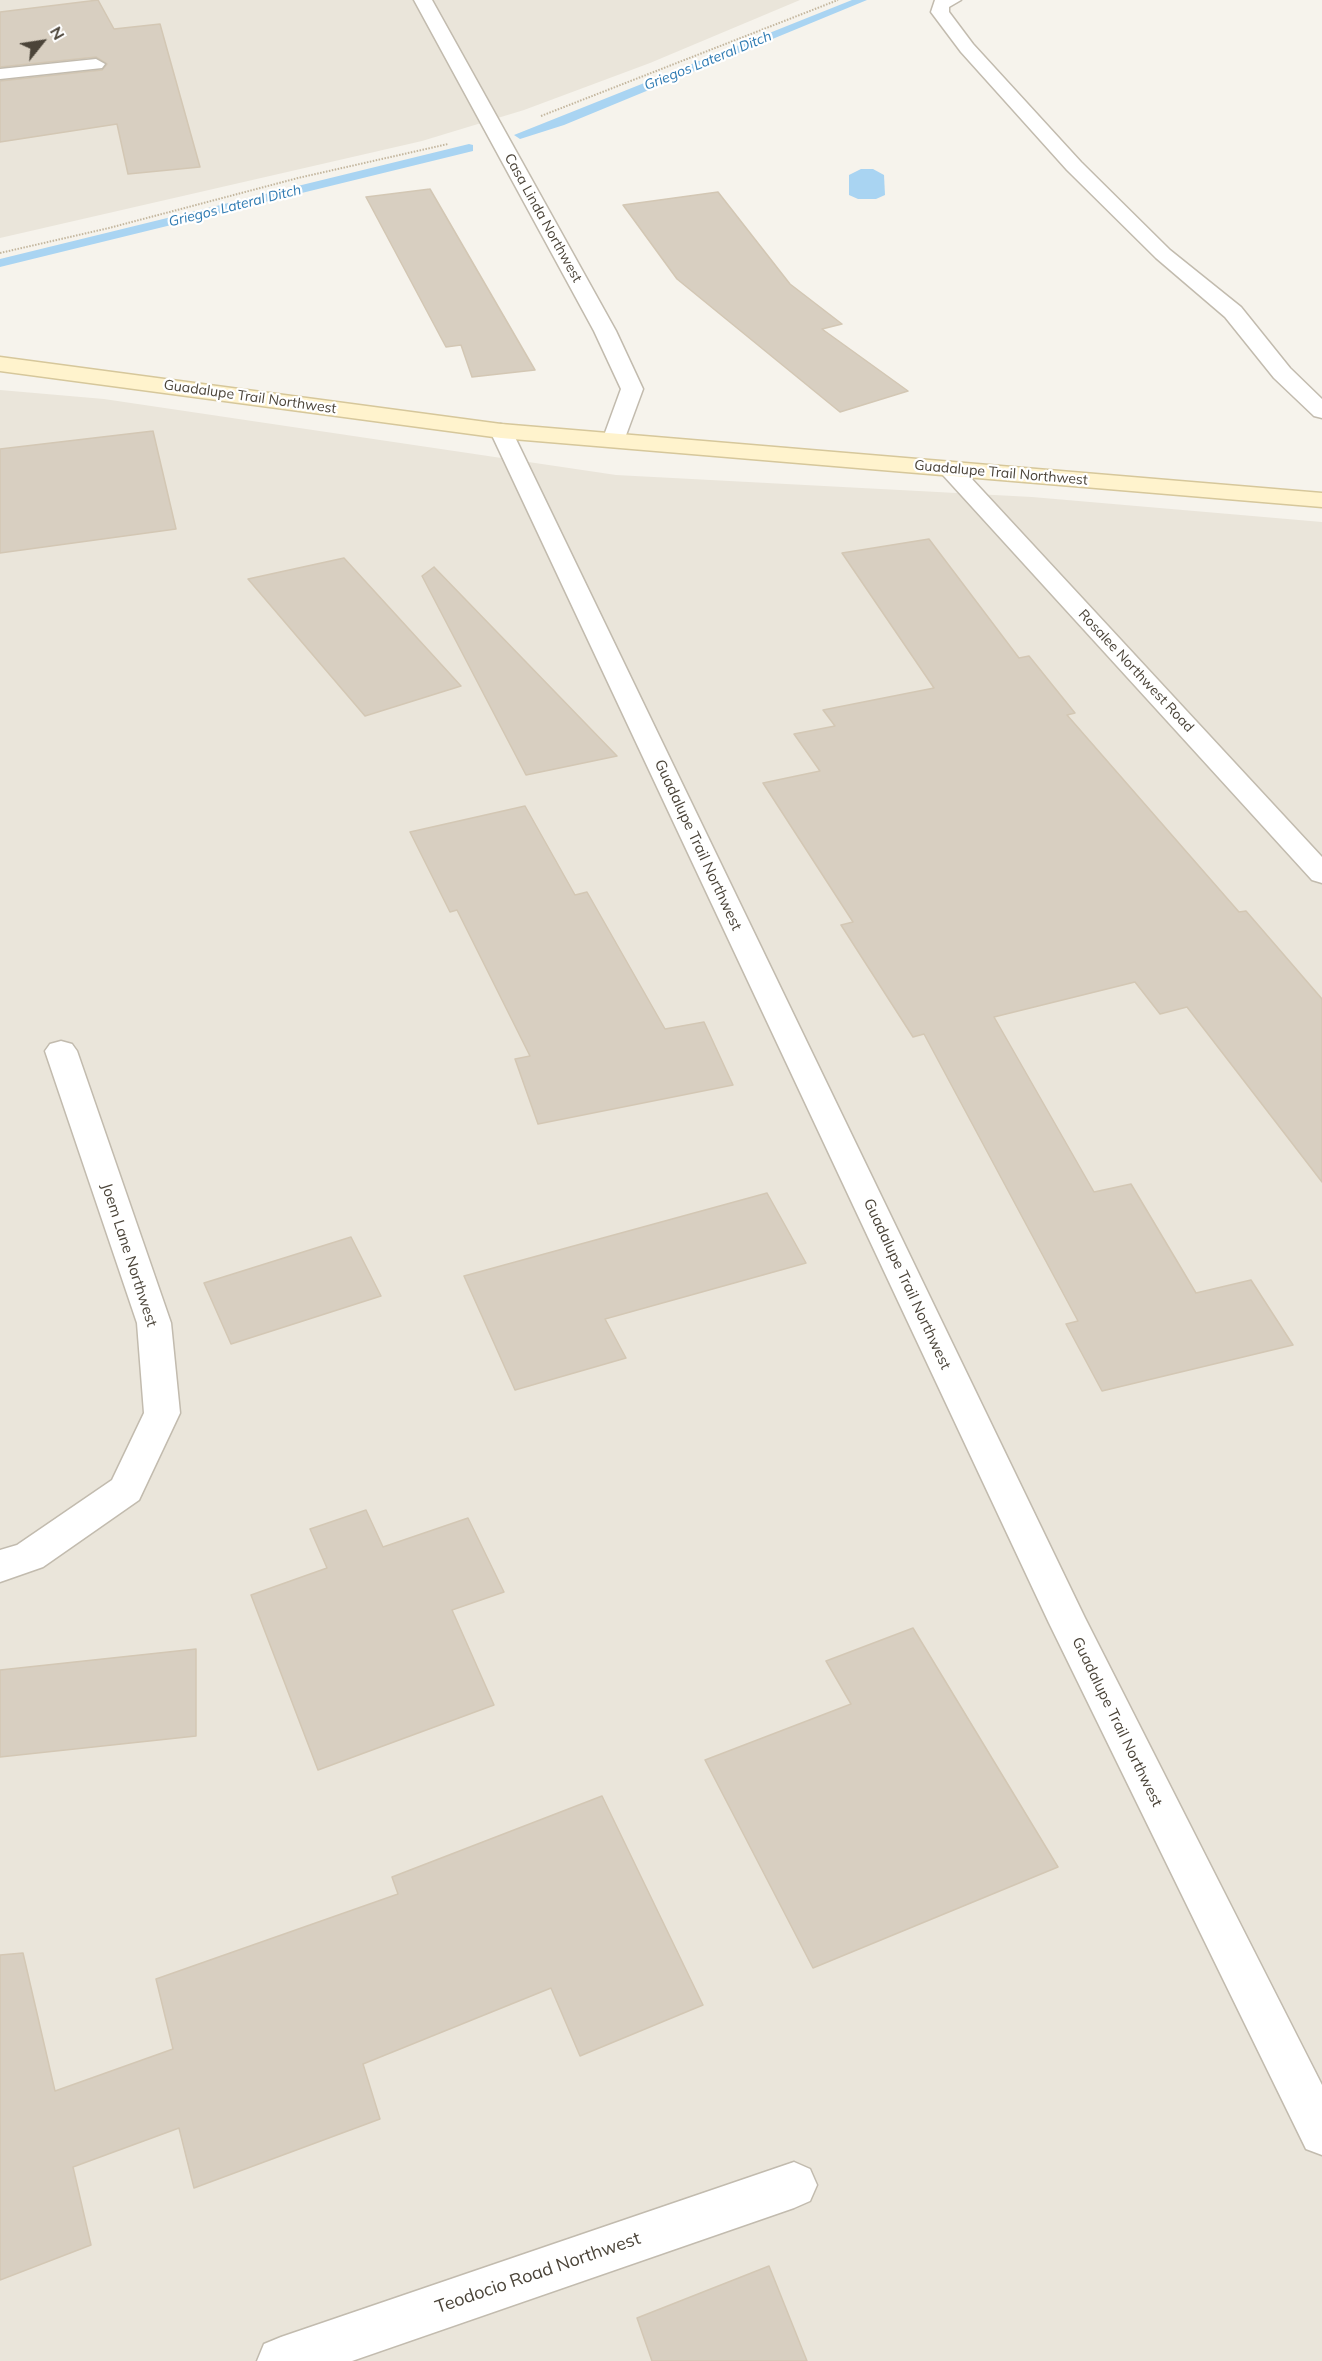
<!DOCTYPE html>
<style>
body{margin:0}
#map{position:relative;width:1322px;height:2361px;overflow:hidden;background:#f6f3ec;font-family:Mulish,sans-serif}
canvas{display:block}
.north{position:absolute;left:12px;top:12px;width:60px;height:60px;-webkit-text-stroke:4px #fff;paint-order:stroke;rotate:60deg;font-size:16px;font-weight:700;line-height:24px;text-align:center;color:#4b4439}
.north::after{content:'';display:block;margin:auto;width:21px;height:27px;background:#4b4439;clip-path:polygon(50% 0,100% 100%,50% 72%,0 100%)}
</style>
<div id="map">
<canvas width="1322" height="2361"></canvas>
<div class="north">N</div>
</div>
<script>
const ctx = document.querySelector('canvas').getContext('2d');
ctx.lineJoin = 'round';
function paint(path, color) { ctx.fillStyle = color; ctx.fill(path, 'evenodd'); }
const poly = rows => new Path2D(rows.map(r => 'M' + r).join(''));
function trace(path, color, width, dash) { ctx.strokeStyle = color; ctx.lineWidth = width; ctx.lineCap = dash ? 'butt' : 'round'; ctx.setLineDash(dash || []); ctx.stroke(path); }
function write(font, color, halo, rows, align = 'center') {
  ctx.font = font + ' Mulish,sans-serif'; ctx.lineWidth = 4.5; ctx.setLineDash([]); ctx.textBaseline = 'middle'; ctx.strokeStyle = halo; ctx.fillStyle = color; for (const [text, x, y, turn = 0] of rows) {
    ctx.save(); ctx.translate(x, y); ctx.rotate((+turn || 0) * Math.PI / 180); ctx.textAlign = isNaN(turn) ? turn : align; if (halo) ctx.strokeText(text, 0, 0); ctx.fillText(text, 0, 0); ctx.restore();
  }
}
const residential = poly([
 [0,0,800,0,650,63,524,110,422,141,0,238],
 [0,390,104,399,616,475,1032,497,1322,522,1322,2361,0,2361]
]);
const water = poly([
 [861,169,873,169,884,175,885,195,876,199,858,199,849,195,849,175]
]);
const stream = poly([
 [852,0,867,0,564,125,520,139,514,135,852,0],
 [469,144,473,145,473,151,0,267,0,259,469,144]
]);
const building = poly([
 [98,0,114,29,160,24,200,167,128,174,117,124,0,142,0,81,102,70,107,64,96,57,0,67,0,12,98,0],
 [430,189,517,339,535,370,472,377,461,345,446,347,366,197,430,189],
 [718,192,790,284,842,324,822,329,908,391,840,412,677,279,623,205,718,192],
 [153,431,176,529,0,553,0,449,153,431],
 [929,539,1019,658,1029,656,1075,713,1067,715,1239,912,1246,911,1322,999,1322,1182,1187,1007,1160,1014,1135,982,994,1017,1094,1192,1131,1184,1196,1293,1251,1280,1293,1345,1102,1391,1066,1324,1078,1321,924,1034,913,1037,841,925,853,922,763,783,820,771,794,734,835,726,823,710,934,688,842,553,929,539],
 [344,558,461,686,365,716,248,579,344,558],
 [434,567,617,756,526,775,422,576,434,567],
 [525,806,575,895,587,892,665,1029,704,1022,733,1085,538,1124,515,1059,530,1056,457,910,450,912,410,832,525,806],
 [767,1193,806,1263,605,1319,626,1358,515,1390,464,1276,767,1193],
 [351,1237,381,1296,231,1344,204,1283,351,1237],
 [366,1510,383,1547,468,1518,504,1592,452,1610,494,1705,318,1770,251,1595,327,1568,310,1529,366,1510],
 [913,1628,1058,1867,813,1968,705,1760,851,1704,826,1661,913,1628],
 [196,1649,196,1736,0,1757,0,1670,196,1649],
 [602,1796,703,2005,580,2056,551,1988,363,2064,380,2119,194,2188,179,2128,73,2167,91,2245,0,2280,0,1955,23,1953,55,2091,173,2049,156,1979,398,1894,392,1877,602,1796],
 [769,2266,807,2361,652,2361,637,2318,769,2266]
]);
const path = poly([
 [541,116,838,0],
 [0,253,109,228,298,178,448,144]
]);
const lane = poly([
 [935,0,961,0,949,7,949,12,973,44,1081,162,1170,250,1241,307,1290,368,1322,399,1322,418,1314,416,1274,378,1225,317,1156,258,1067,170,961,52,931,12,935,0]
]);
const street = poly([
 [414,0,432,0,616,331,643,389,622,446,606,446,602,441,621,389,594,331,414,0],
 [96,59,105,64,102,68,0,79,0,69,96,59],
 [501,424,509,426,512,431,1085,1618,1322,2085,1322,2155,1306,2149,1049,1623,490,431,493,426,501,424],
 [950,462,958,464,1322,857,1322,883,1312,880,942,474,938,469,942,464,950,462],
 [61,1041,72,1044,77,1051,171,1323,180,1413,139,1500,43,1567,0,1582,0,1550,17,1545,112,1480,144,1413,137,1323,45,1051,50,1044,61,1041],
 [794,2162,810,2169,817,2185,810,2201,794,2208,352,2361,257,2361,264,2344,281,2337,794,2162]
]);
const secondary = poly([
 [0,357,501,424,1322,493,1322,507,501,438,0,371,0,357]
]);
const farWaternames = [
 ["Griegos Lateral Ditch",708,61,-22],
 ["Griegos Lateral Ditch",235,206,-14]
];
const farStreetnames = [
 ["Casa Linda Northwest",543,218,61],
 ["Guadalupe Trail Northwest",250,397,8],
 ["Guadalupe Trail Northwest",1001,473,5],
 ["Rosalee Northwest Road",1136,671,47]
];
const streetNames = [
 ["Guadalupe Trail Northwest",698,845,65],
 ["Joem Lane Northwest",129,1255,72],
 ["Guadalupe Trail Northwest",907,1284,65],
 ["Guadalupe Trail Northwest",1117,1722,64]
];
const nearStreetnames = [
 ["Teodocio Road Northwest",538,2273,-19]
];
paint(residential, '#eae5da');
paint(water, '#a9d4f2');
paint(stream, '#a9d4f2');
paint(building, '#d8cfc1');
trace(building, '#d3c7b4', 1.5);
trace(lane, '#c2bbae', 3);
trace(street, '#c2bbae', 3);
trace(secondary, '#d6c79b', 3);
trace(path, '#c4b79f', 2, [1.5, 1.5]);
paint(lane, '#fff');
paint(street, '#fff');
paint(secondary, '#fff3cd');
write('italic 14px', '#2e7ab2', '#fff', farWaternames);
write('14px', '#4b4439', '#fff', farStreetnames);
write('15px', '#4b4439', '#fff', streetNames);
write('18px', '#4b4439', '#fff', nearStreetnames);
</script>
